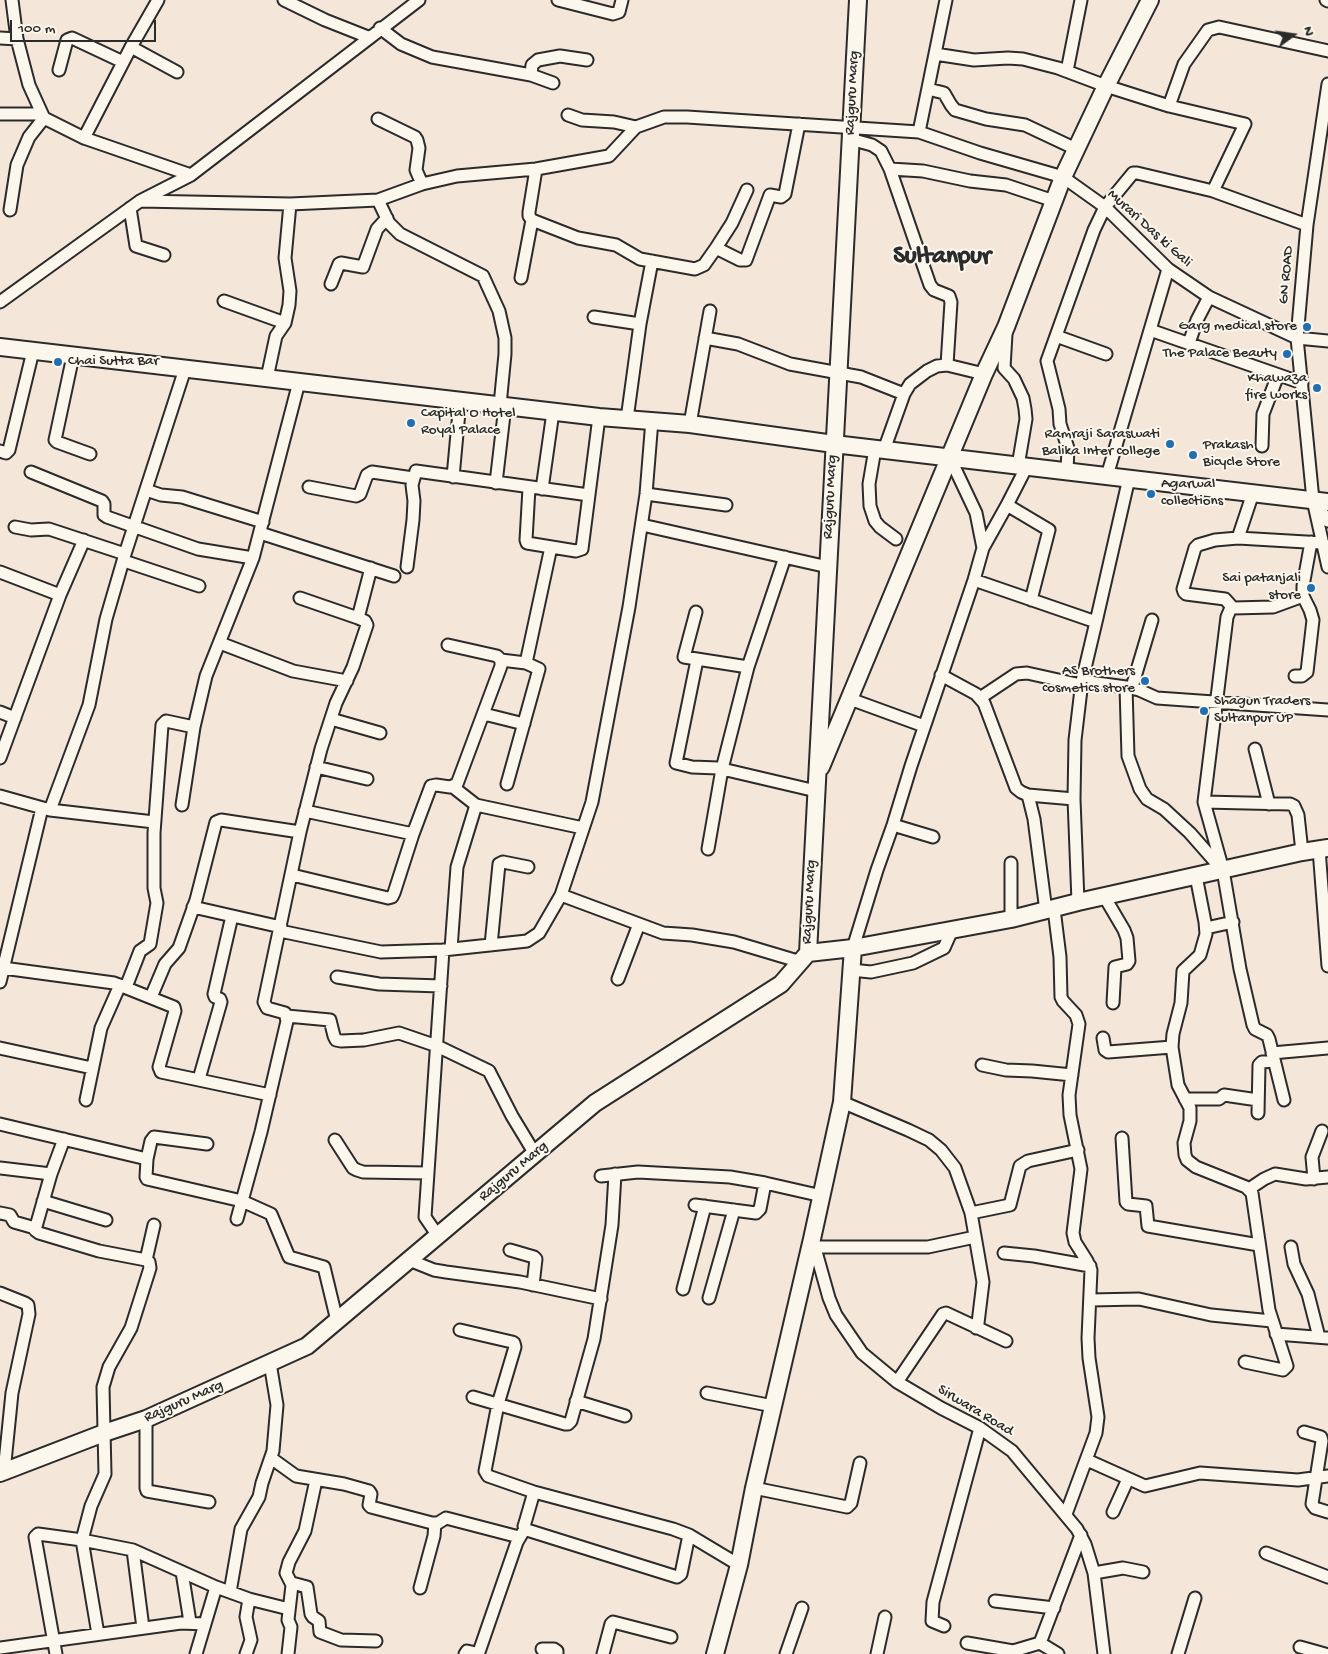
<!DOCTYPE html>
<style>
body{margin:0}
#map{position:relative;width:1328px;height:1654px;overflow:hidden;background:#f4e6d9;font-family:"Gochi Hand",sans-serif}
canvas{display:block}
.north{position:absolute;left:1268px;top:10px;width:50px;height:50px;-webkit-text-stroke:4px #fbf7ec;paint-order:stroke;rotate:76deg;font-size:14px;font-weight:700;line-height:20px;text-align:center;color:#2b2b2b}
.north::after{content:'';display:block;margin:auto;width:18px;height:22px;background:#2b2b2b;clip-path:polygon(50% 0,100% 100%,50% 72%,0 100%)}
.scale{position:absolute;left:10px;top:20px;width:146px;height:22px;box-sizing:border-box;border:2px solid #2b2b2b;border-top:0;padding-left:6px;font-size:15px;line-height:18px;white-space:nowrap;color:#2b2b2b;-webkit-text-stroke:4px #fbf7ec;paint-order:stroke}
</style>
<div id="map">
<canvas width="1328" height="1654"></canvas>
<div class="north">N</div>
<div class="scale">100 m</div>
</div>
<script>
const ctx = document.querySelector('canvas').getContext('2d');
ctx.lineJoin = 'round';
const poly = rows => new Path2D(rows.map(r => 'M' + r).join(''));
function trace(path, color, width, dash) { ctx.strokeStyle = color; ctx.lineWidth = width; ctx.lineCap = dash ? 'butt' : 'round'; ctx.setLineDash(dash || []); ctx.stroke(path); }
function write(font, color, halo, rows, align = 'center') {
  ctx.font = font + ' "Gochi Hand",sans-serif'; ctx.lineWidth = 4; ctx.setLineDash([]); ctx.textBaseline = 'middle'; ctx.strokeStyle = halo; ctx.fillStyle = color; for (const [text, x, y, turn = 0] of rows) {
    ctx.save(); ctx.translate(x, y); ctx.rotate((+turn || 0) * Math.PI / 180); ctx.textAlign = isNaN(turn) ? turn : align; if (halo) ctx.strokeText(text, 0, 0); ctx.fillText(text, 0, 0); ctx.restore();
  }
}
const street = poly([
 [12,0,17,39,29,85,44,118,84,138,191,175],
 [284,0,325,20,368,37],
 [558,0,613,14,619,12,622,0],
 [1326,0,1328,1],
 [380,28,401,44,432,57,531,75,553,83],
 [0,38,17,39],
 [131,47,177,72],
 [935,54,974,60,1008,58,1023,59,1058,68,1106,86,1169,106],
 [59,70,67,40,72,38,123,62],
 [1067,71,1081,0],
 [531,75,532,65,538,60,560,56,587,60],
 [1328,84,1307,225,1297,338,1313,500,1328,567],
 [928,89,944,93,951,105,955,110,986,119,1025,125,1076,149],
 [0,114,41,114],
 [568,115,582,120,614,122,636,127],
 [378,119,415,137,417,140,419,148,416,170,422,184],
 [919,132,946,0],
 [84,138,131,47,158,0],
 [850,139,872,145,881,151,890,169,930,285,934,290,949,296,951,302,947,365,937,366,927,371,910,384,904,394,884,450],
 [536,169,529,212,529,216,532,220,578,238,616,245,640,259,695,269,704,265,716,248,732,223,747,190],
 [890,169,923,171,970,181,1006,185,1054,201],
 [378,200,389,223,400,234,483,276,499,311,505,338,505,354,500,405],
 [140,201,290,204,378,200,422,184,457,176,536,169,609,156,636,127,664,117,687,117,919,132,980,153,1063,177,1105,207,1168,269,1209,297,1297,338,1328,341],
 [130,208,136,246,164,255],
 [10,210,17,165,29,137,44,118],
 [1307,225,1213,191,1245,124,1169,106,1184,64,1208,30,1219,27,1328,51],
 [716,248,740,260,746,260,770,195,781,197,785,194,799,124],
 [521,278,532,220],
 [331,284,339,264,341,263,363,267,377,229,387,218],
 [224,301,285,323],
 [0,302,140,201,191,175,419,0],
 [594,317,640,324],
 [1150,330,1302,383],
 [1006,334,1004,368,1014,379,1023,398,1025,409,1026,419,1018,466],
 [1056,336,1106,354],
 [705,338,738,344,790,364,861,377,904,394],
 [1189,343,1197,320,1209,297],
 [73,356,55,440,57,442,90,454],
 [947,365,984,374],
 [267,378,276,336,285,323,289,305,290,291,285,258,290,204],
 [627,419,640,324,652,261],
 [652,420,646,494,629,607,592,802,561,895,663,933,692,935,734,942,801,962],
 [690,424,710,311],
 [1262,446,1263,414,1278,375],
 [875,449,869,484,870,506,875,521,880,527,896,539],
 [0,451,6,453,9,450,33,351],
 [1067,471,1068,448,1060,424,1059,409,1047,361,1094,230,1105,207,1133,173,1137,173,1213,191],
 [31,472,102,501,104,504,104,515,107,517,198,549,253,558],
 [1107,476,1168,269],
 [453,477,460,401],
 [496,483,505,406],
 [309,487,356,496,360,494,367,475,372,472,413,478],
 [529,488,526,540,527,543,576,551,582,549,599,417],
 [542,489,553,412],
 [146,490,161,495,182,497,263,522],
 [646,494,726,505],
 [1316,504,1328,521],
 [1007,505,1049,530,1031,600],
 [642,525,828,567],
 [15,527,31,530,49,529,125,554],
 [260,533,394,576],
 [1238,538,1253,493],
 [983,548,1007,505,1027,466],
 [124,561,199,586],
 [407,567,413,520,414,501,412,485,416,471,589,495],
 [0,572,60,595,0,758],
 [974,580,1096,622,1082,681,1075,740,1074,799,1078,902],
 [60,595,84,540],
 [1233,608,1225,599,1186,594,1184,592,1183,589,1195,548,1198,545,1215,540,1238,538,1323,543],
 [696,612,684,657,748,667],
 [358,618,371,568],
 [1096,622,1129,478],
 [220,643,293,671,347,681],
 [501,660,526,663,539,669,507,784],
 [697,660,676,763,692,767,718,768,816,791],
 [526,663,551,547],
 [941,675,976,694,984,703,1016,788,1021,792,1028,795,1034,819,1046,911],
 [1295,676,1302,676,1307,672,1313,620,1310,610,1303,596,1303,586,1311,542],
 [1082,681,1126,687,1128,756,1140,789,1147,799,1164,809,1190,833,1219,866],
 [1126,687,1139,690,1157,698,1328,710],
 [1132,687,1152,620],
 [980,698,1016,674,1027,673,1081,685],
 [850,699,924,726],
 [0,712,15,718],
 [484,714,524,724],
 [331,719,380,733],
 [1255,749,1269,804],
 [316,767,367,779],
 [1028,795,1074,799],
 [0,796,50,810,89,705,106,619,125,554,185,369],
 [1204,802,1290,804,1294,806,1298,815,1302,852],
 [182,805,194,727,206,676,253,558,299,382],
 [476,805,583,828],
 [50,810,154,822],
 [305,811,413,834],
 [893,825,933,837],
 [708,849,722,769,748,667,785,557],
 [1319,849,1328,966],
 [292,875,388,898,392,897,394,893,413,834,431,786,436,785,450,787,457,784,501,666,501,660,497,656,448,645],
 [1196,876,1205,922,1206,934,1200,955,1183,971,1181,1003,1173,1034,1172,1047,1178,1085,1190,1108,1190,1121,1184,1143,1185,1155,1187,1160,1196,1167,1246,1187,1252,1193,1269,1310,1287,1366,1283,1370,1245,1362],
 [1104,896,1124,930,1127,938,1129,961,1127,964,1115,967,1113,1003],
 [193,907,281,927],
 [1054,909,1060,957,1061,997,1063,1001,1076,1015,1079,1024,1069,1095,1070,1115,1081,1169,1073,1233,1075,1242,1087,1261,1091,1270,1088,1338,1089,1358,1098,1417,1096,1433,1066,1514],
 [1011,919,1011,863],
 [1206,928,1233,922],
 [280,931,381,952,443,950],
 [491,945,499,864,503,862,528,867],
 [853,948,877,870,893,825,911,766,974,580,983,548,976,513,950,458],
 [451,949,457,867,476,805,453,787],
 [3,968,114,983,174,1007,175,1011,159,1067,161,1072,270,1095],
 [851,970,871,972,913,963,944,948,952,930],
 [337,977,379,984,441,986],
 [618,979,639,924],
 [0,982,42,808],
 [126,987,140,951,150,944,157,903,154,888,154,833,162,725,166,721,194,727],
 [151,997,165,964,179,948,196,900,216,822,221,820,300,832],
 [287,1016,330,1020,334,1036,336,1040,341,1041,364,1040,399,1033,437,1046,489,1071,512,1116,535,1154],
 [1103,1038,1105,1050,1108,1052,1172,1047],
 [0,1048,92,1068],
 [1272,1053,1328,1048],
 [982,1065,1006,1070,1032,1071,1072,1075],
 [199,1079,221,1002,220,999,215,997,214,994,232,916],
 [1185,1099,1219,1099,1224,1095,1258,1100],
 [86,1100,101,1028,120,985],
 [1284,1100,1269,1039,1267,1035,1255,1029,1253,1025,1240,969,1223,870,1204,802,1227,617,1230,610,1233,608,1273,607,1303,596],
 [842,1102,908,1130,929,1140,941,1150,955,1168,971,1213,983,1282,978,1323,976,1328],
 [1258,1113,1259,1065,1262,1062,1274,1061],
 [0,1124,147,1159],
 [1122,1138,1126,1202,1128,1204,1146,1206,1148,1226,1259,1245],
 [64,1139,51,1174,35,1230,39,1233,99,1251,146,1260,149,1262,150,1268,131,1328,109,1367,103,1387,105,1474,91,1506,82,1540,98,1634],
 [335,1140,353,1168,357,1170,363,1172,428,1173],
 [207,1144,154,1137,151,1141,147,1159,146,1177,147,1179,242,1201,271,1214,289,1257,324,1267,337,1321],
 [0,1168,51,1174],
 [601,1176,638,1172,730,1177,765,1183,822,1196],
 [1314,1179,1312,1157,1322,1131],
 [1249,1189,1264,1179,1275,1174,1306,1179,1328,1177],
 [43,1201,106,1220],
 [695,1205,756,1213,760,1209,765,1183],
 [0,1213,10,1215,14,1222,35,1228],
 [971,1213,1010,1205,1020,1166,1028,1161,1078,1150],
 [237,1219,261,1132,287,1021,285,1013,267,1008,264,1002,300,832,321,749,336,703,353,667,367,625,365,621,358,618,300,598],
 [438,1236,425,1217,443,950,527,941,539,933,561,895],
 [813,1241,829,1298,836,1315,862,1353,897,1382,941,1408,980,1428,1012,1451,1077,1529,1085,1544,1094,1573,1104,1654],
 [815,1247,928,1247,975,1237],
 [1291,1247,1294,1264,1308,1294,1319,1337],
 [510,1250,534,1257,536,1259,533,1285],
 [1004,1253,1034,1256,1090,1266],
 [146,1260,154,1225],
 [409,1260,434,1270,446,1272,520,1282,601,1299],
 [683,1289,705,1206],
 [0,1293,25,1303,28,1305,29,1314,12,1393,4,1472],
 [709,1298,734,1210],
 [1090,1300,1139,1299,1211,1315,1272,1321],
 [460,1330,512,1342,514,1343,515,1347,498,1404,485,1471,488,1476,534,1492,673,1529,689,1535,739,1565],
 [1276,1334,1328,1338],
 [897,1382,943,1314,946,1313,1006,1341],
 [707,1393,773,1406],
 [473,1397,565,1424,568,1424,571,1421,594,1339,612,1225,615,1174],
 [576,1401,625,1416],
 [146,1419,146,1488,147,1491,209,1502],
 [1304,1432,1321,1437,1322,1441,1312,1504,1315,1508,1328,1512],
 [271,1458,296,1476,344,1484,369,1491,371,1494,369,1505,371,1507,432,1523,438,1523,446,1518,519,1537],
 [1087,1460,1145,1486,1200,1473,1298,1480,1328,1476],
 [754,1488,847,1507,851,1503,860,1463],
 [534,1492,525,1523,524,1526,527,1530,677,1577,681,1574,689,1535],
 [1113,1512,1128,1479],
 [133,1550,143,1628],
 [1266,1553,1328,1577],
 [182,1572,190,1622],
 [1094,1573,1123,1568,1143,1572],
 [292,1583,307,1587,311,1614,313,1617,319,1621,320,1632,341,1640,376,1641],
 [420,1588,434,1536,435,1523],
 [230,1592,241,1529,259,1497,262,1483,273,1451,277,1405,270,1363],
 [995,1601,1054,1608],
 [944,1626,932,1621,933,1602,980,1428],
 [967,1643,1013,1651,1040,1643,1058,1654],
 [1040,1643,1081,1535],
 [1300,1647,1325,1654],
 [0,1648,181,1623,205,1624],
 [542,1649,554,1649,557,1651,557,1654],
 [56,1654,35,1537,38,1534,82,1540,133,1550,216,1587,249,1599,289,1609],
 [196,1654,216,1587],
 [246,1654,251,1640,246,1617,249,1599],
 [288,1654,291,1627,288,1620,292,1585,286,1573,289,1562,305,1531,316,1480],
 [465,1654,467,1651,476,1653,479,1652,517,1542,523,1532],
 [603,1654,611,1624,613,1622,671,1637],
 [786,1654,802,1608],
 [877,1654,885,1617],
 [1178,1654,1195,1598]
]);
const secondary = poly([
 [0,347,599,417,690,424,834,444,1328,502],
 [821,767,984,374,1006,327,1063,177,1106,86,1150,0],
 [808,953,853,948,1011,919,1078,902,1302,852,1328,848],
 [0,1473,104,1433,146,1419,307,1346,595,1103,781,984,808,953,858,0],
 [715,1654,739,1565,754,1488,812,1239,842,1102,853,948]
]);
const markers = [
 [1307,327,5,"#1f6fb2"],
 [1287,354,5,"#1f6fb2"],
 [58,362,5,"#1f6fb2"],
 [1317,388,5,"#1f6fb2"],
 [411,423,5,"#1f6fb2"],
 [1170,444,5,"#1f6fb2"],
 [1193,455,5,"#1f6fb2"],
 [1151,494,5,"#1f6fb2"],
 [1311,588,5,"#1f6fb2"],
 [1145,681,5,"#1f6fb2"],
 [1204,711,5,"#1f6fb2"]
];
const streetNames = [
 ["Rajguru Marg",853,93,-87],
 ["Murari Das ki Gali",1149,229,42],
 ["GN ROAD",1287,275,-85],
 ["Rajguru Marg",831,497,-87],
 ["Rajguru Marg",810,902,-87],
 ["Rajguru Marg",514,1172,-40],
 ["Rajguru Marg",184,1402,-24],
 ["Sirwara Road",975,1411,31]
];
const poiNames = [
 ["Garg medical store",1297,327],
 ["The Palace Beauty",1277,354],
 ["Chai Sutta Bar",68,362,"left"],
 ["Khawaza",1307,379],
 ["fire works",1307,396],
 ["Capital O Hotel",421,414,"left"],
 ["Royal Palace",421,431,"left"],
 ["Ramraji Saraswati",1160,435],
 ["Balika Inter college",1160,452],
 ["Prakash",1203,446,"left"],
 ["Bicycle Store",1203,463,"left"],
 ["Agarwal",1161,485,"left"],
 ["collections",1161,502,"left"],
 ["Sai patanjali",1301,579],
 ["store",1301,596],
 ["AS Brothers",1135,672],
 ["cosmetics store",1135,689],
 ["Shagun Traders",1214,702,"left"],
 ["Sultanpur UP",1214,719,"left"]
];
const townNames = [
 ["Sultanpur",942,258]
];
trace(street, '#2b2b2b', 15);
trace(secondary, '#2b2b2b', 20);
trace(street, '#fbf7ec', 11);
trace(secondary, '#fbf7ec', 16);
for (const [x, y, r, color] of markers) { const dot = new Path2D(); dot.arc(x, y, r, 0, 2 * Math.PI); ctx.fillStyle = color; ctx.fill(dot); trace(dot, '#fbf7ec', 2); }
write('15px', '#2b2b2b', '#fbf7ec', streetNames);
write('15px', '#2b2b2b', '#fbf7ec', poiNames, 'right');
write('bold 25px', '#2b2b2b', '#fbf7ec', townNames);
</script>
